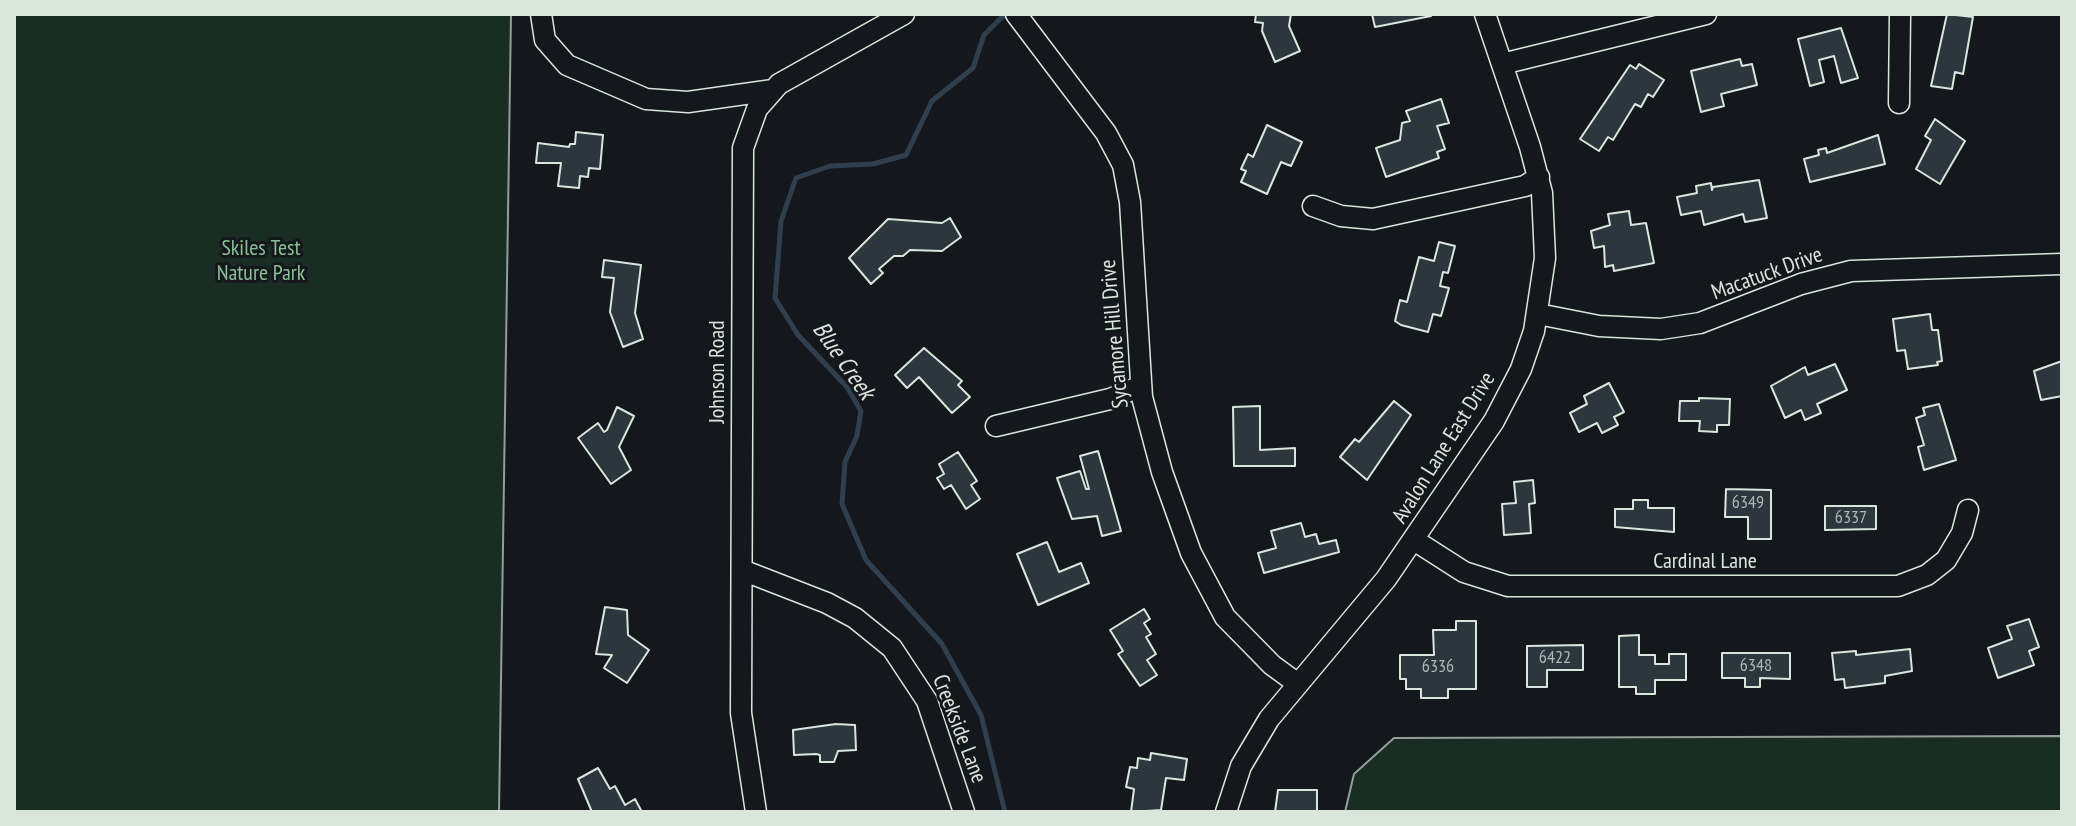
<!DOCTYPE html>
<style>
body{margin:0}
#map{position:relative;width:2076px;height:826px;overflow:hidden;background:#14181c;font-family:"PT Sans Narrow",sans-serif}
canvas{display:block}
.frame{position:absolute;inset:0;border:16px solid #d8e6dc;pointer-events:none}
</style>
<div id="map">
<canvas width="2076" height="826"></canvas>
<div class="frame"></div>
</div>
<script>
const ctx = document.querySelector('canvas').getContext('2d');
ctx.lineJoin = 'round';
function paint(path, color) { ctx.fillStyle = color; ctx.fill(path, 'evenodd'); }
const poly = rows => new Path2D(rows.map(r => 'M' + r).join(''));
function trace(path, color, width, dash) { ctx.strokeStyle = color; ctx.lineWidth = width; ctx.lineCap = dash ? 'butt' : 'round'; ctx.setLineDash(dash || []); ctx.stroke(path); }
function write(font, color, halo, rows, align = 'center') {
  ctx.font = font + ' "PT Sans Narrow",sans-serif'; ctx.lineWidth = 6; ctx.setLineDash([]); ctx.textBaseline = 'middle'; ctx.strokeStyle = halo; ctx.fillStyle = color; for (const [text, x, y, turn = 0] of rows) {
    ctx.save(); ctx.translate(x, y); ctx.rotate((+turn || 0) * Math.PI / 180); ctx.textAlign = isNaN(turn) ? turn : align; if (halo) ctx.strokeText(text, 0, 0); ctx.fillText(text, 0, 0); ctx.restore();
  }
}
const green = poly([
 [14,14,511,14,499,812,14,812,14,14],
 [2062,736,2062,812,1345,812,1354,774,1394,738,2062,736]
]);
const stream = poly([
 [1003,16,984,35,973,68,932,101,906,155,873,164,830,166,796,178,781,221,775,298,798,335,847,387,861,411,857,436,845,462,842,504,866,560,942,644,981,715,1005,812]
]);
const building = poly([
 [1256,14,1291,14,1289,26,1300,51,1275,62,1262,31,1263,23,1255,22,1256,14],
 [1372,14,1431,14,1431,16,1375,27,1372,14],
 [1947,14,1973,17,1963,74,1955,72,1952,89,1931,86,1947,14],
 [1841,28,1858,78,1841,83,1834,56,1819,60,1824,82,1810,86,1798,39,1841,28],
 [1740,59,1742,66,1752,64,1757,85,1721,94,1724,106,1701,112,1691,71,1740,59],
 [1639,64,1664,80,1653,97,1648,94,1641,107,1635,104,1613,140,1608,137,1599,151,1580,139,1630,65,1636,69,1639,64],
 [1441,99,1449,123,1437,126,1445,149,1437,152,1439,158,1386,177,1376,148,1400,140,1402,123,1410,121,1406,111,1441,99],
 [1935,119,1965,141,1940,184,1916,169,1931,140,1925,136,1935,119],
 [1267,125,1302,142,1291,166,1281,162,1267,194,1241,182,1246,171,1241,169,1248,154,1253,157,1267,125],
 [576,132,603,135,600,169,589,168,588,177,580,176,579,188,558,186,561,163,536,163,538,143,569,147,570,144,575,144,576,132],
 [1878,135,1885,164,1810,182,1804,159,1819,155,1818,150,1826,148,1827,153,1878,135],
 [1759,180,1767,218,1745,222,1743,214,1704,225,1701,211,1681,215,1677,197,1697,193,1696,186,1711,183,1712,190,1713,187,1759,180],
 [1629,211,1631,225,1646,223,1654,263,1614,271,1613,265,1605,267,1604,246,1594,248,1591,231,1610,225,1608,214,1629,211],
 [950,218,961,237,942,251,910,250,903,256,894,256,879,269,883,273,871,284,849,258,888,219,942,223,950,218],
 [1439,242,1455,246,1448,273,1443,272,1440,286,1449,288,1441,316,1433,314,1428,332,1401,325,1395,321,1400,300,1407,302,1419,257,1434,261,1439,242],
 [604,260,641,265,635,313,643,339,623,347,610,312,614,278,602,277,604,260],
 [1930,314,1932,330,1938,330,1942,361,1937,362,1938,365,1908,369,1905,350,1897,351,1893,319,1930,314],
 [924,348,962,381,958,385,970,397,952,413,919,377,907,388,895,375,924,348],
 [2062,361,2062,396,2041,400,2034,371,2062,361],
 [1835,364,1847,390,1817,404,1821,413,1805,420,1801,410,1785,418,1771,386,1805,367,1808,375,1835,364],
 [1609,383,1624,412,1614,417,1618,425,1602,433,1597,423,1579,432,1570,413,1587,404,1584,396,1609,383],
 [1699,398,1730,399,1729,425,1717,425,1717,432,1699,431,1700,421,1679,421,1680,401,1699,401,1699,398],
 [1394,401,1411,415,1367,480,1340,457,1355,439,1359,442,1394,401],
 [1939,404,1956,460,1924,470,1918,447,1924,445,1916,418,1925,415,1923,408,1939,404],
 [1260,406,1260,450,1295,448,1295,466,1234,466,1233,407,1260,406],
 [617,407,634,416,619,447,631,470,611,484,578,438,598,423,604,432,607,430,617,407],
 [1098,451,1121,531,1102,536,1097,516,1072,519,1057,478,1080,471,1086,489,1089,489,1080,456,1098,451],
 [958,452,977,481,971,485,980,499,966,509,951,485,944,489,937,478,944,474,939,464,958,452],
 [1533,480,1535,503,1529,504,1531,533,1504,535,1502,504,1516,503,1514,482,1533,480],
 [1726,489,1771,490,1771,539,1748,539,1748,517,1725,517,1726,489],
 [1633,500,1648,500,1648,508,1674,508,1674,532,1615,527,1615,509,1633,509,1633,500],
 [1825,506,1876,506,1876,529,1825,530,1825,506],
 [1301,523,1305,537,1316,534,1319,544,1336,540,1339,552,1264,573,1258,553,1276,548,1271,531,1301,523],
 [1047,542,1059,572,1081,563,1089,583,1038,605,1017,554,1047,542],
 [605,607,627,610,628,635,649,650,627,683,604,668,612,655,596,654,605,607],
 [1144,609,1150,619,1144,623,1151,634,1146,637,1156,654,1147,660,1157,675,1140,686,1118,654,1123,651,1110,630,1144,609],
 [2029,619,2039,647,2029,651,2034,665,1998,678,1988,648,2012,639,2007,626,2029,619],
 [1456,621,1476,621,1476,689,1448,689,1448,698,1421,698,1421,689,1406,689,1406,679,1400,679,1400,655,1434,655,1433,630,1456,630,1456,621],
 [1639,635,1639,655,1655,655,1655,664,1669,664,1669,654,1686,654,1686,680,1655,680,1655,694,1636,694,1636,687,1619,687,1619,636,1639,635],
 [1583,645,1583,670,1547,670,1547,687,1527,687,1527,646,1583,645],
 [1910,649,1912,671,1885,676,1885,683,1845,688,1844,679,1835,680,1832,653,1856,651,1856,655,1910,649],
 [1722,653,1790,653,1790,679,1760,678,1760,687,1745,687,1745,678,1722,678,1722,653],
 [836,724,855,725,856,750,838,751,834,762,820,762,820,755,816,754,794,755,793,730,836,724],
 [1151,753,1187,759,1184,780,1166,778,1161,810,1131,812,1134,789,1126,787,1130,767,1137,768,1138,758,1150,760,1151,753],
 [598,768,610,789,615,786,625,805,635,799,642,812,592,812,578,779,598,768],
 [1278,790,1317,790,1317,811,1275,812,1278,790]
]);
const minor = poly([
 [541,14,545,40,567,65,646,99,688,102,773,90],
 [1016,14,1106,133,1123,165,1130,202,1142,397,1162,472,1191,553,1225,617,1272,665,1298,684],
 [1502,64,1706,14],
 [1899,103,1900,14],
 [1313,206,1341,216,1373,219,1525,186,1539,177],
 [1538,314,1599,326,1661,329,1700,323,1801,284,1851,271,2062,264],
 [996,426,1110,399,1141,386],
 [1414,540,1464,572,1508,586,1898,586,1927,575,1946,560,1962,533,1968,510],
 [742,570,827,603,855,618,892,648,927,701,964,812],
 [756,812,741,713,743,148,757,109,779,84,904,14],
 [1226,812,1241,766,1269,719,1386,579,1494,421,1521,369,1534,331,1545,258,1542,193,1530,147,1485,14]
]);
const numberNames = [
 ["6349",1748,503],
 ["6337",1851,518],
 ["6422",1555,658],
 ["6348",1756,666],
 ["6336",1438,667]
];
const parkNames = [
 ["Skiles Test",261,249],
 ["Nature Park",261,274]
];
const streetNames = [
 ["Macatuck Drive",1767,274,-20],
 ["Sycamore Hill Drive",1115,334,-95],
 ["Johnson Road",718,372,-90],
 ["Avalon Lane East Drive",1444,448,-58],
 ["Cardinal Lane",1705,562],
 ["Creekside Lane",959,729,69]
];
const waterNames = [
 ["Blue Creek",843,361,55]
];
paint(green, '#1a2d24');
trace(green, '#939e99', 2);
trace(stream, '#2f3f4d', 5);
paint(building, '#2c363c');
trace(building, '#d8e6dc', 2);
trace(minor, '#d8e6dc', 23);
trace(minor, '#14181c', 20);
write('18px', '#adbab4', null, numberNames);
write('22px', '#8ac095', '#14181c', parkNames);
write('22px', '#d8e6dc', '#14181c', streetNames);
write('italic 24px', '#d8e6dc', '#14181c', waterNames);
</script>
